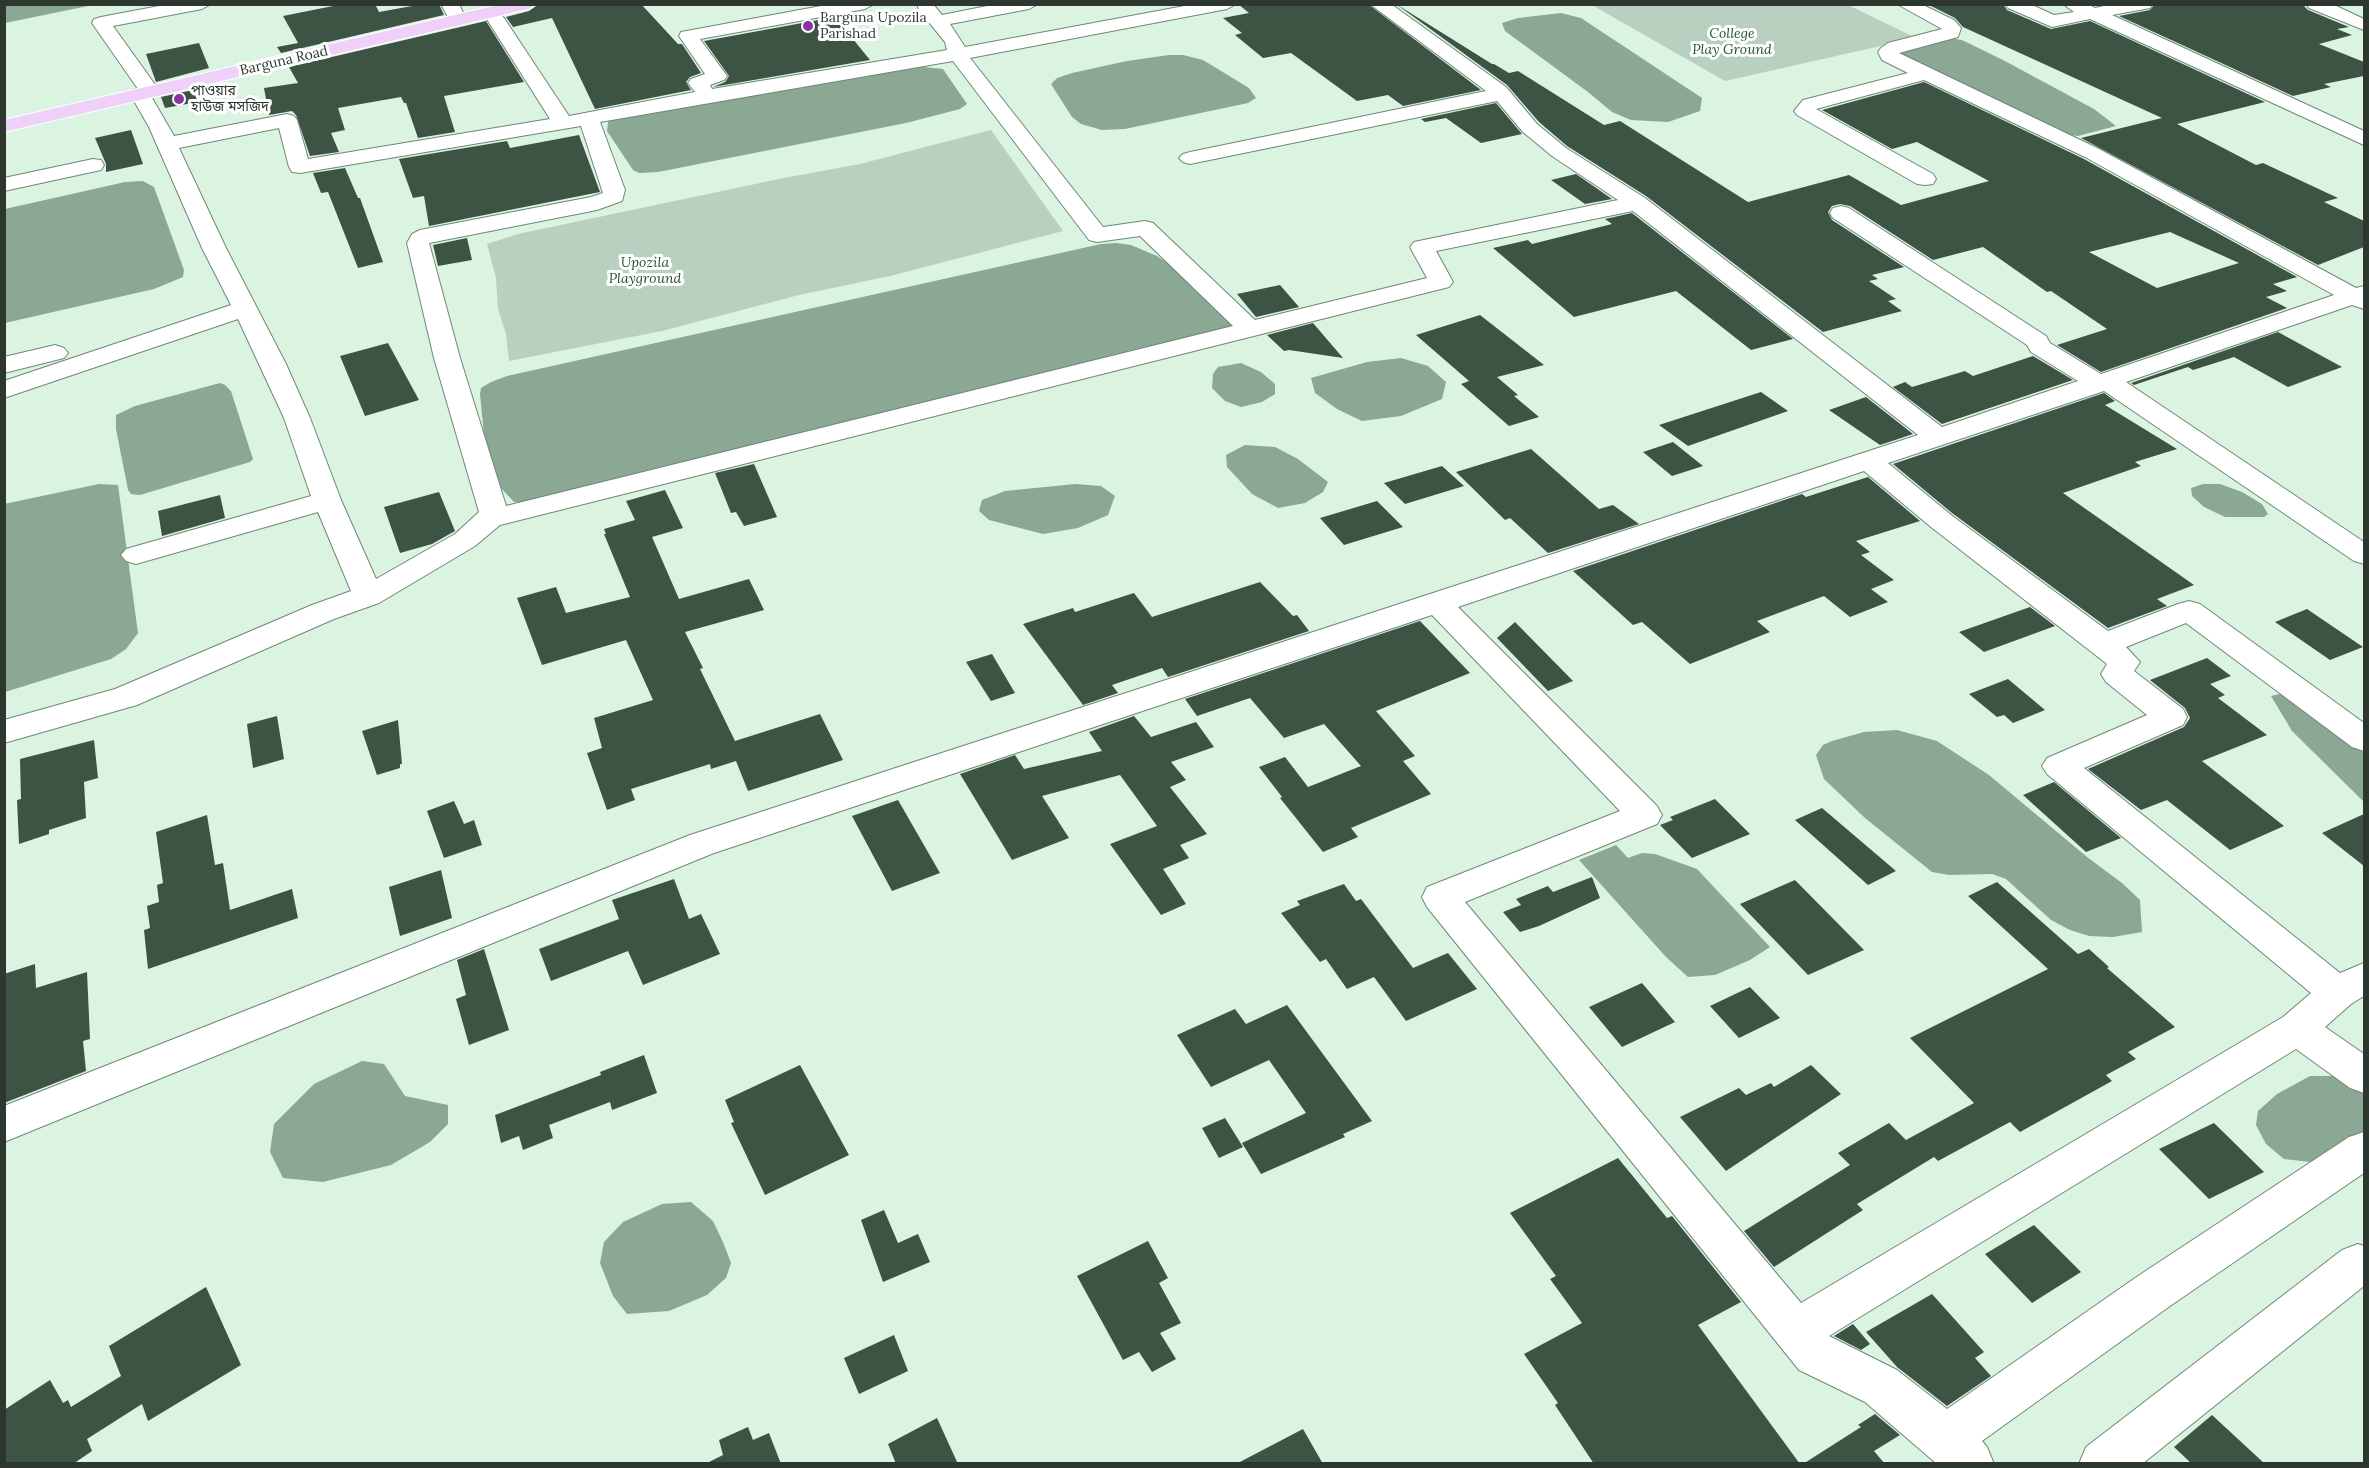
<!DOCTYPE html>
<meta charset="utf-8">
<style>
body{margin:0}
#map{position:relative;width:2369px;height:1468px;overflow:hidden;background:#daf4e1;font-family:Lora,serif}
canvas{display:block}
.frame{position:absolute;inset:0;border:6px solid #2d3730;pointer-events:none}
</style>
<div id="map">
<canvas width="2369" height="1468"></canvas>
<div class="frame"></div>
</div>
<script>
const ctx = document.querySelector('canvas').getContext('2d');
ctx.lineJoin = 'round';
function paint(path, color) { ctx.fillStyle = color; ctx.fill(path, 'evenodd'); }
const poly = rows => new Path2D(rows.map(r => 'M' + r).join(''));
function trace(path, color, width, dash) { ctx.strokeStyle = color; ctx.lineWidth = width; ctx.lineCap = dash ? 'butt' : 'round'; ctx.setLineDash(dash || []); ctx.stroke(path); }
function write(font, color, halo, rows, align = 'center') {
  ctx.font = font + ' Lora,"Noto Sans Bengali",serif'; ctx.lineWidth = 6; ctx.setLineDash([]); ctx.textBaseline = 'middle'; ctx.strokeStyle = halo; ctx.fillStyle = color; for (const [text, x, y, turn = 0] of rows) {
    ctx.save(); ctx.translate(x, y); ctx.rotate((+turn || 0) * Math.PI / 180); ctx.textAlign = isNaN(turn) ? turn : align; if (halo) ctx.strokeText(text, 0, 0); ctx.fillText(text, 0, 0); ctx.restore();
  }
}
const green = poly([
 [1592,5,1848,5,1916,38,1725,81],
 [991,130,1063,231,890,276,799,295,662,331,509,361,506,334,498,309,496,278,487,244,518,234,784,178,860,164]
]);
const water = poly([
 [5,4,93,4,93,5,5,23],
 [1561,13,1581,18,1702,98,1700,111,1668,122,1631,120,1612,112,1588,92,1505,31,1502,23,1518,18],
 [1950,38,1962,40,2003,60,2094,109,2116,126,2078,136,2062,134,1895,52],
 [1169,55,1183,55,1203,60,1249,88,1256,98,1248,103,1125,129,1102,130,1081,124,1072,117,1051,84,1057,78,1072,73,1127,61],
 [924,67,943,69,967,104,960,109,906,123,658,172,639,173,633,170,607,131,608,122,612,118,683,104],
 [143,181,154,187,184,270,183,277,154,289,5,323,5,209,125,182],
 [1116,243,1131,245,1157,256,1191,279,1233,322,1233,328,538,503,514,502,500,487,484,435,480,394,481,388,491,382,507,376,1101,244],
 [1401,358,1428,366,1446,382,1442,399,1401,416,1362,421,1337,409,1315,393,1311,378,1367,362],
 [1241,363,1261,372,1275,384,1275,394,1262,402,1241,407,1225,401,1212,388,1213,374,1218,367],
 [220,383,225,385,231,391,250,450,253,459,250,462,140,495,131,494,128,490,116,429,116,415,135,406],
 [1245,445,1275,447,1298,459,1328,482,1323,492,1305,503,1278,508,1252,494,1227,467,1226,455],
 [99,484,118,485,138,633,126,649,111,659,5,692,4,504],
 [1075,484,1101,486,1115,496,1108,515,1078,528,1043,534,989,520,979,511,982,500,1005,491],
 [2203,484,2220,484,2242,492,2262,504,2268,514,2264,517,2225,517,2204,507,2192,496,2191,488],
 [2284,693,2303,704,2364,748,2364,802,2292,731,2271,696],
 [1897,730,1937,741,1989,775,2087,857,2122,883,2140,900,2142,932,2113,937,2089,936,2070,930,2051,920,2006,879,1992,874,1949,875,1932,872,1865,818,1824,779,1816,755,1823,745,1832,741,1864,732],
 [1616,845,1628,858,1642,853,1655,854,1697,869,1770,947,1750,960,1715,975,1688,977,1666,957,1579,860],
 [362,1061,384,1064,405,1096,448,1105,448,1124,430,1142,391,1165,323,1182,283,1178,270,1152,274,1124,314,1084],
 [2310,1076,2333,1076,2361,1088,2364,1093,2364,1140,2352,1151,2319,1163,2284,1159,2266,1144,2256,1125,2258,1111,2277,1094],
 [691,1202,713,1221,723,1242,731,1263,726,1278,707,1295,669,1311,627,1314,613,1296,600,1263,604,1242,623,1222,662,1204]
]);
const building = poly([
 [343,4,375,4,379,12,423,4,439,4,444,15,281,53,277,47,298,43,283,16],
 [539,4,641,4,678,44,682,44,701,73,690,77,686,82,691,90,595,109,552,18,513,27,506,17,529,11],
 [1238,4,1368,4,1481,90,1403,106,1388,95,1357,101,1291,53,1263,58,1235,35,1242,33,1223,18,1249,13],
 [1396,4,1492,64,1494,64,1509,73,1518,71,1604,125,1620,121,1748,202,1849,175,1901,205,1989,181,1917,142,1892,149,1822,110,1924,82,2084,159,2297,277,2273,284,2287,291,2266,297,2287,308,2101,372,2057,345,2107,329,2051,291,2047,292,1983,247,1933,260,1850,206,1840,204,1832,206,1828,212,1832,220,1904,267,1872,275,1878,279,1869,281,1896,299,1888,301,1902,311,1823,332,1646,196,1567,146,1539,122,1507,85],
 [2170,232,2239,263,2157,288,2089,252],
 [1927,4,2003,4,2007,10,2051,29,2090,21,2265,102,2177,124,2256,165,2263,163,2338,198,2324,202,2364,221,2364,247,2318,265,2081,138,2162,118,1963,27,1955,18],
 [2155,4,2302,4,2308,10,2349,27,2337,29,2352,35,2319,44,2364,62,2364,76,2324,84,2331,87,2293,96,2119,16,2150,10],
 [835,17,870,60,713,87,725,82,729,76,704,41],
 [486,21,524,82,444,96,455,132,418,138,406,103,404,103,401,97,338,108,345,130,331,133,339,152,310,156,296,115,292,111,269,115,264,88,298,83,289,67],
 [199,43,209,68,156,82,146,54],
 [193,90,198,102,165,108,161,97],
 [1496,103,1522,134,1481,143,1446,118,1425,122,1421,119],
 [131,130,143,164,106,172,106,164,95,138],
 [579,135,600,192,429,226,424,196,413,198,399,159,507,141,510,148],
 [345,168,358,198,360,198,383,262,358,268,328,192,321,193,313,173],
 [1576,174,1612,199,1585,204,1551,180],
 [1632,213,1793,339,1751,350,1676,291,1574,317,1493,248,1528,240,1532,244,1612,224,1605,219],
 [467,238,472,260,438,266,433,245],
 [1280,285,1299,307,1256,317,1237,294],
 [1480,315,1544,365,1497,377,1518,395,1514,396,1539,417,1509,426,1461,384,1469,381,1416,335],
 [1313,323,1343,358,1289,350,1284,351,1267,335],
 [2278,332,2342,367,2288,387,2234,357,2193,370,2188,367,2134,385,2131,383],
 [388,343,419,400,365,416,340,356],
 [2033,356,2073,380,1942,424,1893,387,1905,382,1912,387,1965,371,1973,376],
 [1761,392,1788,411,1688,446,1659,425],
 [2104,393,2115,401,2105,405,2177,449,2135,462,2141,466,2063,493,2194,585,2157,599,2167,606,2108,628,1952,513,1893,464],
 [1866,397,1913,434,1880,445,1829,410],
 [1673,442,1703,466,1672,476,1643,452],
 [1531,449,1599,509,1613,505,1639,524,1548,553,1510,518,1505,520,1456,472],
 [754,464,777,517,744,526,736,512,731,513,715,473],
 [1442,466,1464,486,1405,504,1384,483],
 [1868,477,1920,521,1856,541,1870,552,1861,555,1894,580,1871,589,1888,602,1850,617,1824,596,1757,621,1770,632,1690,664,1642,622,1633,625,1573,571,1802,494,1806,497],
 [665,490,683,528,652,537,679,599,749,579,764,610,685,632,703,668,700,669,735,741,820,714,843,760,748,791,736,761,711,769,710,764,631,789,635,800,607,810,587,753,602,748,594,718,653,700,626,640,542,665,517,598,556,587,566,613,630,597,604,534,606,534,604,529,635,520,626,501],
 [439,492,455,531,432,544,400,553,384,507],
 [220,495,225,518,162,536,158,511],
 [1377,501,1403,527,1344,545,1320,518],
 [1260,582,1293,616,1297,615,1309,631,1168,677,1162,668,1112,685,1118,693,1083,705,1023,624,1073,608,1075,612,1134,593,1152,617],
 [2030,607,2055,626,1984,652,1959,632],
 [2307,609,2363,647,2330,660,2275,622],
 [1420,621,1470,673,1376,711,1415,756,1403,761,1431,794,1351,828,1358,837,1323,852,1280,798,1282,797,1259,767,1285,757,1308,787,1361,766,1324,724,1284,738,1250,698,1197,716,1185,699],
 [1515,622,1573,681,1548,691,1497,638],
 [992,654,1015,693,991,701,966,662],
 [2207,658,2231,676,2210,684,2225,695,2218,698,2267,735,2202,761,2284,826,2230,850,2167,800,2141,810,2088,769,2184,727,2190,718,2185,708,2150,680],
 [2008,679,2045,710,2013,723,2004,715,1997,717,1969,694],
 [277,716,284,759,253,768,247,724],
 [1134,716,1151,737,1196,722,1214,747,1171,762,1186,780,1170,787,1207,834,1180,845,1189,858,1163,869,1186,904,1161,915,1110,844,1157,826,1120,775,1042,796,1069,838,1012,860,960,774,1015,755,1024,769,1102,751,1089,732],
 [398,720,402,764,400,764,400,768,377,775,362,731],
 [94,740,98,778,84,782,86,818,49,830,49,834,19,844,17,800,21,799,20,759],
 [2054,782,2121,838,2086,852,2023,795],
 [1715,799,1750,834,1692,858,1660,825,1673,820,1670,817],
 [898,800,940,873,892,891,852,816],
 [454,801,464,824,474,820,482,845,444,858,427,811],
 [1822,808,1896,871,1868,885,1795,820],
 [2364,814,2364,866,2322,833],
 [207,815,215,865,223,863,230,910,292,889,298,918,148,969,144,930,150,928,147,906,159,902,157,885,163,883,156,832],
 [441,870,452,918,400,936,389,887],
 [1592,877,1600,898,1539,926,1520,932,1503,912,1521,905,1516,899,1548,886,1553,892],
 [674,879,689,919,701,914,720,954,643,985,628,951,551,981,539,949,619,919,612,900],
 [1795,880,1864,950,1808,975,1740,904],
 [1997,882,2078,954,2089,949,2109,967,2107,968,2175,1027,2128,1052,2136,1059,2106,1075,2112,1081,2020,1132,2010,1122,1938,1161,1934,1157,1857,1204,1863,1210,1774,1267,1744,1231,1850,1165,1838,1153,1889,1123,1906,1140,1974,1103,1910,1038,2048,969,1968,896],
 [1344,884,1356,901,1361,899,1413,968,1448,953,1477,989,1406,1021,1374,977,1347,989,1326,959,1320,962,1281,913,1300,905,1297,901],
 [484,949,509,1030,469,1045,456,999,466,995,457,960],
 [35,964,36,988,87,972,90,1039,83,1041,86,1071,4,1103,4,974],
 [1642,983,1675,1022,1622,1047,1589,1007],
 [1750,987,1780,1018,1739,1038,1710,1006],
 [1287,1005,1372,1121,1343,1134,1345,1137,1261,1174,1242,1143,1306,1113,1269,1060,1211,1087,1177,1035,1235,1009,1246,1024],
 [644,1055,657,1093,612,1110,610,1102,549,1125,553,1138,523,1150,519,1136,501,1143,495,1115,601,1075,600,1072],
 [800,1065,849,1155,765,1195,731,1123,734,1122,725,1100],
 [1811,1065,1841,1094,1726,1171,1680,1117,1739,1088,1746,1095,1771,1083,1774,1087],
 [1225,1118,1243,1147,1219,1158,1202,1128],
 [2214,1123,2264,1172,2209,1199,2159,1149],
 [1618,1158,1667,1218,1672,1216,1741,1302,1698,1325,1800,1464,1594,1464,1555,1405,1558,1403,1524,1354,1582,1323,1550,1279,1556,1276,1510,1213],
 [884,1210,898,1243,918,1234,930,1262,883,1282,861,1220],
 [2034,1225,2081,1272,2032,1303,1985,1254],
 [1148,1241,1168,1278,1159,1283,1181,1323,1160,1333,1176,1359,1152,1372,1139,1352,1123,1360,1077,1276],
 [206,1287,241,1365,148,1421,142,1404,87,1439,92,1451,73,1464,4,1464,4,1410,50,1380,63,1403,68,1400,71,1407,121,1376,109,1346],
 [1932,1294,1984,1352,1975,1358,1991,1376,1947,1406,1897,1367,1866,1332],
 [1853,1324,1870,1344,1861,1350,1834,1336],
 [894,1335,908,1371,859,1394,844,1358],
 [1875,1414,1900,1435,1874,1451,1885,1464,1803,1464,1861,1427,1858,1425],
 [2212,1415,2265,1464,2192,1464,2174,1447],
 [937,1418,958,1464,896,1464,888,1444],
 [748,1427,753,1440,769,1433,781,1464,705,1464,723,1455,719,1440],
 [1303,1429,1323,1464,1236,1464]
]);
const minor = poly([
 [170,4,211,4,202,9,113,26,156,86,148,91,174,136,287,114,294,116,297,120,308,159,550,119,483,13,486,9,492,8,498,9,569,116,695,92,688,83,691,79,705,74,679,36,681,32,832,4,874,4,865,9,700,39,727,76,724,80,710,85,712,89,947,50,945,42,919,10,917,4,933,4,942,15,997,4,1038,4,1029,9,950,24,965,47,1195,4,1236,4,1227,9,970,58,1103,227,1145,221,1153,223,1255,320,1427,278,1410,247,1414,242,1618,200,1552,156,1523,132,1497,101,1190,164,1183,162,1179,158,1183,154,1190,152,1486,91,1370,4,1391,4,1506,87,1537,124,1566,148,1645,198,1942,427,2078,381,2031,352,2027,345,1833,218,1830,213,1833,208,1841,206,1849,208,2046,336,2050,343,2101,374,2334,295,2085,157,1924,80,1816,109,1933,174,1936,179,1933,184,1925,185,1917,184,1797,115,1794,111,1803,100,1908,73,1882,60,1878,52,1881,48,1888,43,1942,29,1897,4,1921,4,1954,20,1961,28,1958,37,1899,53,2099,149,2356,288,2364,286,2364,309,2352,305,2126,382,2364,542,2364,564,2354,561,2104,391,1888,463,1951,515,2108,631,2178,604,2189,601,2200,604,2364,723,2364,751,2352,747,2186,623,2126,647,2140,662,2134,671,2183,709,2187,717,2183,725,2084,768,2340,973,2364,963,2364,996,2351,1004,2325,1027,2364,1054,2364,1093,2350,1088,2296,1049,1829,1336,1897,1370,1947,1409,2138,1276,2349,1137,2364,1132,2364,1173,2170,1306,1982,1441,1987,1447,1994,1464,1937,1464,1865,1402,1799,1370,1427,907,1422,897,1427,887,1620,811,1432,615,714,853,4,1142,4,1106,690,835,1918,435,1633,211,1436,251,1453,282,1449,287,500,525,475,546,379,603,334,619,137,705,4,743,4,720,115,689,312,605,351,591,318,512,136,564,126,561,121,555,126,549,311,496,284,418,238,319,4,398,4,381,231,305,202,248,149,127,130,94,133,90,138,89,92,23,94,19,101,17,170,4],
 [953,61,1089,240,1097,242,1140,236,1233,326,506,506,460,358,429,243,597,210,622,201,625,190,600,122,953,61],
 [581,126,603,193,591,197,420,230,412,234,407,243,434,358,479,512,455,534,376,579,341,500,310,418,286,364,226,248,179,148,279,128,289,167,292,172,300,173,581,126],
 [1864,471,1931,527,2107,664,2101,674,2106,682,2147,715,2047,758,2042,766,2047,774,2311,993,2283,1017,1801,1303,1465,902,1657,824,1662,815,1657,806,1458,607,1864,471],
 [441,4,459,4,464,15,461,19,449,19,441,4],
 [2005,4,2030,4,2054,15,2074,12,2063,4,2088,4,2095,8,2112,4,2153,4,2150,8,2112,15,2364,131,2364,145,2090,19,2052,27,2008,8,2005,4],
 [2306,4,2332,4,2364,19,2364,30,2309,8,2306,4],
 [93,159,101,160,104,165,101,170,4,191,4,178,93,159],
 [55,345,64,348,68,353,64,358,4,373,4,357,55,345],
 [2358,1244,2364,1246,2364,1286,2142,1464,2079,1464,2086,1447,2342,1250,2358,1244]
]);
const major = poly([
 [502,4,537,4,528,9,4,132,4,120,502,4]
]);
const markers = [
 [808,26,6,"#8734a2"],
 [179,99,6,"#8734a2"]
];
const farPoinames = [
 ["Barguna Upozila",820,18],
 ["Parishad",820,34],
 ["পাওয়ার",191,91],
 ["হাউজ মসজিদ",191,107]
];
const farParknames = [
 ["College",1732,34],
 ["Play Ground",1732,50],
 ["Upozila",645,263],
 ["Playground",645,279]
];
const farStreetnames = [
 ["Barguna Road",284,61,-13]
];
paint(green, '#b9cfbf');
paint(water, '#8ba894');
paint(building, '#3d5343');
trace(minor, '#6f8776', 2);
trace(major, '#fff', 2);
paint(minor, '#fff');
paint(major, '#eed0f9');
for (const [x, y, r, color] of markers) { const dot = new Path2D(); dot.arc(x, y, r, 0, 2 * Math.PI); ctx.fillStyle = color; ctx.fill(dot); trace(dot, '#fff', 2); }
write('14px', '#2d3730', '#fff', farPoinames, 'left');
write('italic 14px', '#245436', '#fff', farParknames);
write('14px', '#2d3730', '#fff', farStreetnames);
</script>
